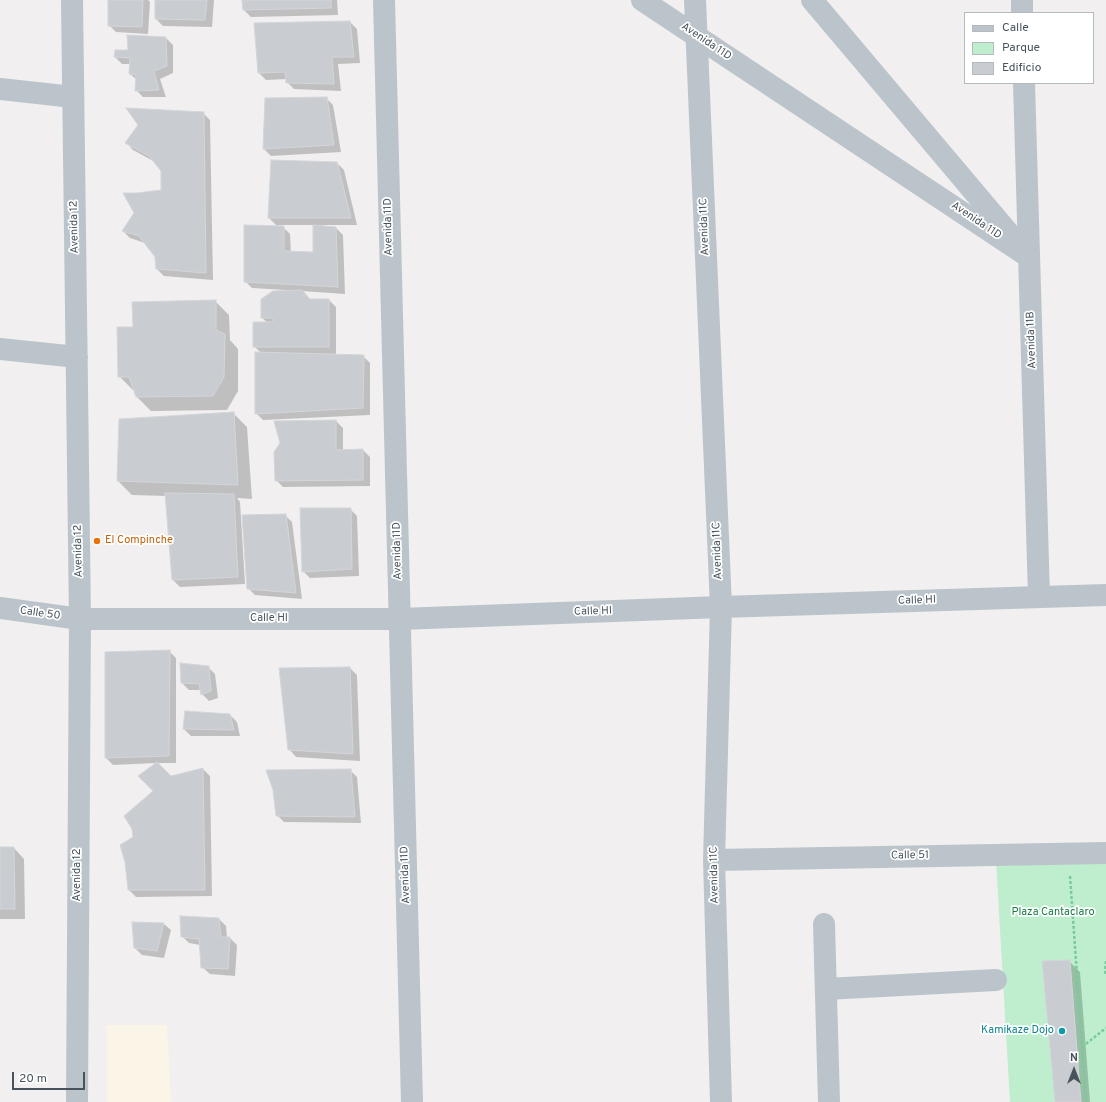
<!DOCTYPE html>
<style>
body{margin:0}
#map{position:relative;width:1106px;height:1102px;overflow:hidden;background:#f1efef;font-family:Overpass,sans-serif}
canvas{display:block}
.legend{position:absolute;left:964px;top:12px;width:130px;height:72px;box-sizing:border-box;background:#fff;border:1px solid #b5babe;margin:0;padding:5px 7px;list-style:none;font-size:12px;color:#47535c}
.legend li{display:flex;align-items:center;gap:8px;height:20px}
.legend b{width:20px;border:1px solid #b5babe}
.north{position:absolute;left:1054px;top:1050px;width:40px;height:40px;-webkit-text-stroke:3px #fff;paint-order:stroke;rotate:0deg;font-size:11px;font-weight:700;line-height:16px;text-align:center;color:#47535c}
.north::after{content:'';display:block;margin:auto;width:14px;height:18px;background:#47535c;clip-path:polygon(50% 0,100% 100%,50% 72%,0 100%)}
.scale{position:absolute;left:12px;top:1072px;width:73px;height:18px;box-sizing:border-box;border:2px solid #47535c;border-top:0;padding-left:5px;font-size:12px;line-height:14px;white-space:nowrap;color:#47535c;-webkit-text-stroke:3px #fff;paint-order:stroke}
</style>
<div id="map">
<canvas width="1106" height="1102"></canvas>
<ul class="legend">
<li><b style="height:5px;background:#bbc4cb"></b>Calle</li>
<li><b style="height:11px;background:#beeece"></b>Parque</li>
<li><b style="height:11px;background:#c9ccd1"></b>Edificio</li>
</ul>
<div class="north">N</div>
<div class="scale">20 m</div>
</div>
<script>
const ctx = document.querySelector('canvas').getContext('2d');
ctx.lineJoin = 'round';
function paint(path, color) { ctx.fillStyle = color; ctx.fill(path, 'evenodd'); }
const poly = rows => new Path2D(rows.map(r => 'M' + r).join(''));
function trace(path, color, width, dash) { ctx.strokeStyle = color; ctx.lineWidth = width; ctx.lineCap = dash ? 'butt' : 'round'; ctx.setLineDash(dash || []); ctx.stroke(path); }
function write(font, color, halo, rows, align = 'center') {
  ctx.font = font + ' Overpass,sans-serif'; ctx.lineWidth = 3.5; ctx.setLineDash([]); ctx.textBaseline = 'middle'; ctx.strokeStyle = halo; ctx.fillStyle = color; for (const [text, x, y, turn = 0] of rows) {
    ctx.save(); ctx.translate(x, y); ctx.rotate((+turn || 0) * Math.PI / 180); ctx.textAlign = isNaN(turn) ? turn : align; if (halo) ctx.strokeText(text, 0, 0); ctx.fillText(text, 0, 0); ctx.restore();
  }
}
const commercial = poly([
 [107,1025,167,1025,171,1102,107,1102]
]);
const green = poly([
 [1106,858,1106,1102,1010,1102,996,860]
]);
const shadow = poly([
 [109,0,148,0,150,2,148,34,116,32,109,25],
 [156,0,214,0,212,27,163,26,156,19],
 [243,0,337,0,338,15,251,17,244,10],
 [350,22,357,29,360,63,338,64,341,91,294,89,287,82,287,79,266,80,259,73,255,23],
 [166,38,173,45,173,73,160,79,166,97,143,97,136,90,137,80,130,74,131,64,122,64,115,57,129,51],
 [326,98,333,105,341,152,271,156,264,149,266,99],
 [203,113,210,120,213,280,164,276,157,269,156,256,145,243,130,238,123,231,162,191,162,170,155,162,133,150,127,143],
 [272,161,337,163,344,170,357,225,322,225,322,227,336,228,343,235,345,294,301,291,310,300,329,300,336,307,336,355,363,356,370,363,370,415,263,420,256,413,261,353,254,346,268,323,262,318,286,292,286,290,252,288,245,281,283,227,290,234,291,253,314,253,314,225,276,225,269,218],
 [215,301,229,315,230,340,238,349,238,391,227,410,151,411,137,397,135,390,133,390,119,376,134,328],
 [233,413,247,427,252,499,237,498,240,502,245,584,180,587,173,580,166,496,132,495,118,481],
 [336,421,343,428,343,451,363,450,370,457,370,486,283,487,276,480],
 [350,509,357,516,359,576,310,578,303,571],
 [285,515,292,522,302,599,255,595,248,588],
 [169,651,176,658,176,763,157,763,171,777,203,769,210,776,212,896,136,897,129,890,134,837,154,791,156,763,113,765,106,758],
 [208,667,215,674,218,698,209,701,202,694,201,690,189,690,182,683],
 [350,668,357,675,360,761,296,757,289,749],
 [186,712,230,715,237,722,240,736,191,736,184,729],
 [350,770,357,777,361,823,284,822,277,815],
 [0,848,14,848,24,859,25,919,0,919],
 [219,919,226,926,227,938,230,938,237,945,235,976,210,974,202,967,200,945,189,943,182,936],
 [164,924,171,930,164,958,142,955,135,948],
 [1069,961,1080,972,1090,1102,1056,1102]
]);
const building = poly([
 [108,0,143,0,142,27,108,26,108,0],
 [155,0,207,0,205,20,155,19,155,0],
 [242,0,331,0,331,8,243,10,242,0],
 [350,21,354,57,332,57,334,84,286,83,285,72,258,73,254,23,350,21],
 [127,35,166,37,167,66,154,71,159,90,135,91,136,75,129,74,130,58,114,57,115,50,128,50,127,35],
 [327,97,334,145,263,149,265,98,327,97],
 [126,108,204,112,206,273,156,269,155,257,139,236,122,231,134,213,123,193,137,193,161,190,161,171,149,156,125,143,138,125,126,108],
 [271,160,337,162,351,218,268,218,271,160],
 [244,225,284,226,284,251,313,252,313,225,336,227,338,287,244,282,244,225],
 [302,290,310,299,329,299,329,347,253,347,253,322,273,322,273,318,261,318,261,299,273,291,302,290],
 [216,300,216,330,225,334,224,377,213,396,136,397,129,377,118,377,117,327,133,327,132,302,216,300],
 [255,352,364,355,363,408,255,414,255,352],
 [234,412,238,485,117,481,119,419,234,412],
 [336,420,336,450,363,449,363,480,275,481,274,452,280,443,274,421,336,420],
 [165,493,234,494,238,577,172,580,165,493],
 [300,508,351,508,352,569,302,572,300,508],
 [286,514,296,593,247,589,242,515,286,514],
 [170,650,169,756,105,758,105,652,170,650],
 [180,663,209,666,211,691,201,695,199,684,181,683,180,663],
 [350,667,353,754,288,750,279,668,350,667],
 [185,711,230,714,234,730,183,729,185,711],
 [157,762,171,776,203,768,205,890,128,890,125,862,120,845,133,837,132,829,124,816,153,791,138,776,157,762],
 [351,769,355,817,276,816,273,790,266,770,351,769],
 [0,847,14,847,15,909,0,909,0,847],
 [180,916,219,918,221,937,230,937,228,969,201,968,199,939,181,937,180,916],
 [132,922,164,923,157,951,134,948,132,922],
 [1070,960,1081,1102,1055,1102,1042,961,1070,960]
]);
const path = poly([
 [1070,876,1086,1102],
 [1106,961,1105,971,1106,975],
 [1082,1047,1106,1028]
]);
const minor = poly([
 [72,0,80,619,77,1102],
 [384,0,412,1102],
 [642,0,1029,257,812,0],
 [695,0,721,607,714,860,721,1102],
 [1022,0,1022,13],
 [1024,83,1039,597],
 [0,89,73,97],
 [0,349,77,357],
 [0,608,80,619,400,619,721,607,1106,595],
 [714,860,1106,853],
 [824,924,829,1102],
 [826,989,996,980]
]);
const markers = [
 [97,541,4,"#e8710a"],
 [1062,1031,4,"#0f9aa8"]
];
const streetNames = [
 ["Avenida 11D",706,42,34],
 ["Avenida 11D",976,221,34],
 ["Avenida 12",75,227,-91],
 ["Avenida 11D",389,227,-91],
 ["Avenida 11C",705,227,-92],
 ["Avenida 11B",1032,340,-92],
 ["Avenida 12",79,551,-91],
 ["Avenida 11D",398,551,-91],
 ["Avenida 11C",718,551,-92],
 ["Calle HI",917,601,-2],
 ["Calle HI",593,612,-2],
 ["Calle 50",40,614,8],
 ["Calle HI",269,619],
 ["Calle 51",910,856,-1],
 ["Avenida 12",78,875,-90],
 ["Avenida 11D",406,875,-92],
 ["Avenida 11C",715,875,-91]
];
const foodNames = [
 ["El Compinche",105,541]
];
const parkNames = [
 ["Plaza Cantaclaro",1053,913]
];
const cultureNames = [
 ["Kamikaze Dojo",1054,1031]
];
paint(commercial, '#fbf5e8');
paint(green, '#beeece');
paint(shadow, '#0003');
paint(building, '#c9ccd1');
trace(building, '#d3d5da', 1);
trace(path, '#77ca9e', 2.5, [3, 2]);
trace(minor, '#bbc4cb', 22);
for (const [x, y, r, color] of markers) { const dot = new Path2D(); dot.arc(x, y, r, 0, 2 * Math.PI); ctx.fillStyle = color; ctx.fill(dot); trace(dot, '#fff', 1.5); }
write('11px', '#47535c', '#fff', streetNames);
write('11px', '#c56008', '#fff', foodNames, 'left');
write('11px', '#1a7b46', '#fff', parkNames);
write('11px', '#0d838f', '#fff', cultureNames, 'right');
</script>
